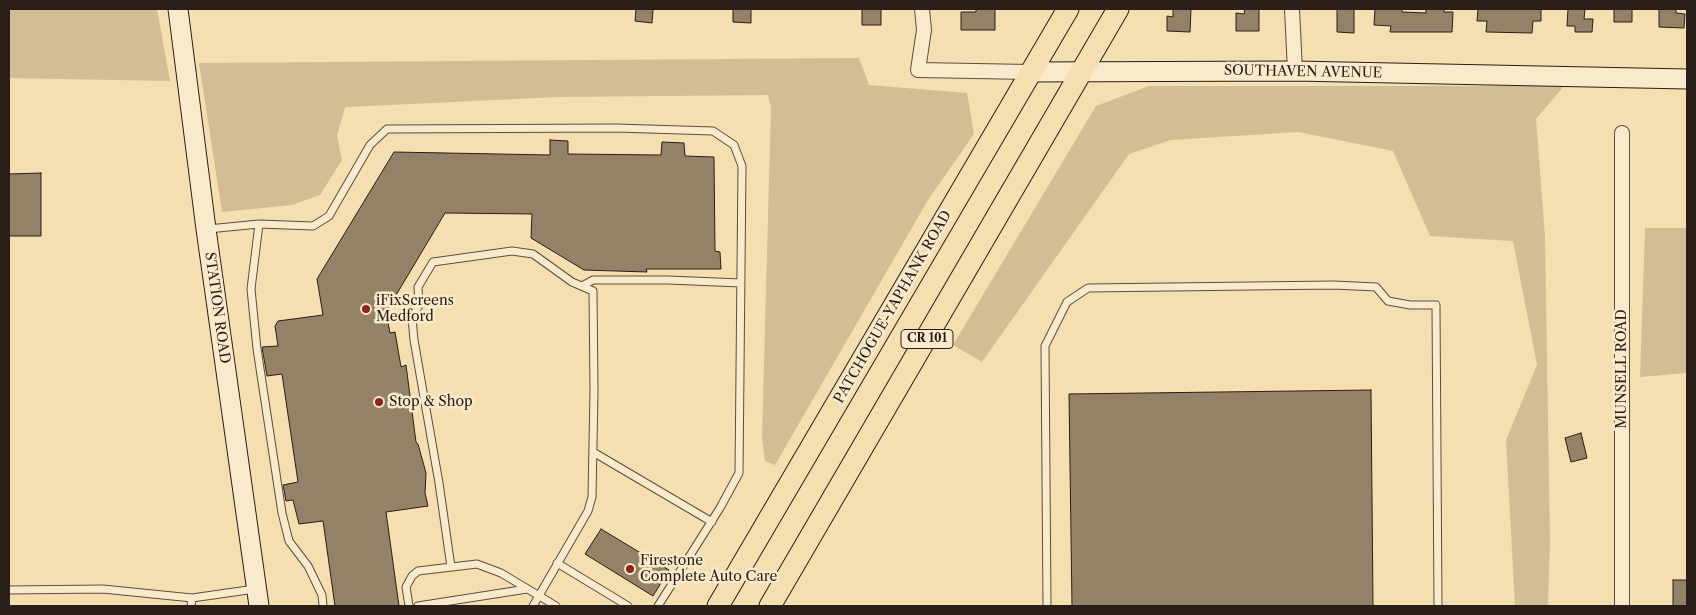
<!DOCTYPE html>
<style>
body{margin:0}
#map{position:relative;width:1696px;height:615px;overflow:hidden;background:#f5deaf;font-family:"Libre Caslon Text",serif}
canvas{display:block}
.frame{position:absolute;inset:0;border:10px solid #291e18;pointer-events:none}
</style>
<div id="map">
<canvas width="1696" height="615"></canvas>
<div class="frame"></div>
</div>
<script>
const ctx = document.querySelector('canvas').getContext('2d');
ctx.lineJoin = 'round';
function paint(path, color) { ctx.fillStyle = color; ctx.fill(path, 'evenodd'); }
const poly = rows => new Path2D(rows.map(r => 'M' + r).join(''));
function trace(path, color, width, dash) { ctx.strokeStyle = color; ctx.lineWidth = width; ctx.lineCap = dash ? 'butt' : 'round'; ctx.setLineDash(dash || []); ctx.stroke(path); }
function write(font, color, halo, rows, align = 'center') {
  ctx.font = font + ' "Libre Caslon Text",serif'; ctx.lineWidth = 5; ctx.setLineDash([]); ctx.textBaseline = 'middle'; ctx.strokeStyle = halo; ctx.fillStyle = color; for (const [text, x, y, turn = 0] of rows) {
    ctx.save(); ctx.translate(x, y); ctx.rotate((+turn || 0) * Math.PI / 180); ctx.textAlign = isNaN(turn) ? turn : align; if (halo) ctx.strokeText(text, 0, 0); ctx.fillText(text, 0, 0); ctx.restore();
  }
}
const green = poly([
 [9,9,157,9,170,81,9,78],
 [859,58,869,85,967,93,974,134,928,200,775,465,765,461,762,437,771,107,768,95,559,97,345,107,337,136,342,160,320,195,292,205,222,212,199,63],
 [1149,86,1564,86,1536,119,1545,237,1550,542,1548,606,1515,606,1506,440,1537,365,1513,241,1430,236,1393,151,1298,132,1171,140,1129,154,982,362,953,345,1096,106],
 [1645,228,1687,228,1687,373,1640,377]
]);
const building = poly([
 [636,9,653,9,652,23,635,21,636,9],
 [733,9,751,9,751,23,733,22,733,9],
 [862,9,881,9,881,25,862,25,862,9],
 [976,9,995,9,995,30,961,30,961,12,976,12,976,9],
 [1173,9,1191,9,1190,32,1167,31,1167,16,1173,17,1173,9],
 [1245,9,1259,9,1259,31,1236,31,1236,13,1244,14,1245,9],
 [1337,9,1354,9,1354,33,1337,32,1337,9],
 [1375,9,1402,9,1402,12,1426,13,1426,9,1444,9,1444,12,1453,12,1452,32,1390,32,1391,26,1374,25,1375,9],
 [1478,9,1541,9,1541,21,1533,21,1532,33,1486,32,1487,21,1477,21,1478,9],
 [1568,9,1585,9,1584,19,1593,19,1592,32,1575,32,1575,26,1567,26,1568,9],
 [1614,9,1632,9,1632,22,1614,22,1614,9],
 [1659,9,1676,9,1676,13,1685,14,1684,28,1659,27,1659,9],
 [550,140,568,141,568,154,661,155,662,142,684,143,685,156,714,157,715,251,720,252,721,269,646,269,647,272,584,270,531,238,532,214,445,213,386,312,390,333,395,332,401,367,406,365,416,442,418,444,426,473,425,493,428,506,386,512,399,606,335,606,323,521,299,524,293,500,286,501,283,485,298,482,282,374,267,376,262,347,278,346,275,326,278,321,323,315,317,279,394,152,550,155,550,140],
 [41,173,41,236,9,236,9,174,41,173],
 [1371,390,1373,606,1072,606,1069,394,1371,390],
 [1581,433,1587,458,1571,462,1565,438,1581,433],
 [601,529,669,570,653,596,585,554,601,529],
 [1673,580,1687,580,1687,606,1673,606,1673,580]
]);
const lane = poly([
 [259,224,313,226,329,216,370,145,387,129,616,128,713,131,734,145,742,166,739,473,720,508,658,606],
 [208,229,259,224,251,289,257,349,282,513,289,541,308,566,322,595,323,606],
 [582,286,593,280,668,280,741,283],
 [593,452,712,522],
 [557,563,628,606],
 [451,567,439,483,414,340,412,318,419,305,418,287,433,262,512,251,533,254,572,282,593,291,594,391,592,497,588,511,533,606],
 [9,590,103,589,192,598,191,606],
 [192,598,255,589],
 [409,606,406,587,412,576,418,571,477,564,501,573,556,606],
 [418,606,527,589],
 [1047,606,1045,346,1067,302,1088,288,1334,285,1376,287,1388,301,1410,305,1436,305,1438,606]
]);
const street = poly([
 [922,9,924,30,918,70,1031,72],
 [1292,9,1295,71],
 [1622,133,1622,606]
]);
const secondary = poly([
 [178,9,206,229,259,606],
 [1031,72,1295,71,1687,79]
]);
const primary = poly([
 [718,606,1068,9],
 [770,606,1118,9]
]);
const markers = [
 [366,309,5,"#8f2418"],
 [379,402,5,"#8f2418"],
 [630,569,5,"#8f2418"]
];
const shields = [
 [927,339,52]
];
const shieldNames = [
 ["CR 101",927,339]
];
const streetNames = [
 ["SOUTHAVEN AVENUE",1303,72,1],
 ["PATCHOGUE-YAPHANK ROAD",893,307,-60],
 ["STATION ROAD",217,308,82],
 ["MUNSELL ROAD",1622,369,-90]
];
const poiNames = [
 ["iFixScreens",376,301],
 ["Medford",376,317],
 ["Stop & Shop",389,402],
 ["Firestone",640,561],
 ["Complete Auto Care",640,577]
];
paint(green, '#d2bd95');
paint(building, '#938267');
trace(building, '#291e18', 1);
trace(lane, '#5c4e3e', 9);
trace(street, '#5c4e3e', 16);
trace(secondary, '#291e18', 21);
trace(primary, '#291e18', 23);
trace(lane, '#f8eacb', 7);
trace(street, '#f8eacb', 14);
trace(secondary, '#f8eacb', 19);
trace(primary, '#f5deaf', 21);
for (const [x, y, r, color] of markers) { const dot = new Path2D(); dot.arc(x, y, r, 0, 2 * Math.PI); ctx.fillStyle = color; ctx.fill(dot); trace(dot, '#f8eacb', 2); }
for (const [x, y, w] of shields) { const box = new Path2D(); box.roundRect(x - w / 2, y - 9.5, w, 19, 4); ctx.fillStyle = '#f8eacb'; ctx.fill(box); trace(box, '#291e18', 1); }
write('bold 12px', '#291e18', null, shieldNames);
write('14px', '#291e18', '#f8eacb', streetNames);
write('14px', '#291e18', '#f8eacb', poiNames, 'left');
</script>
